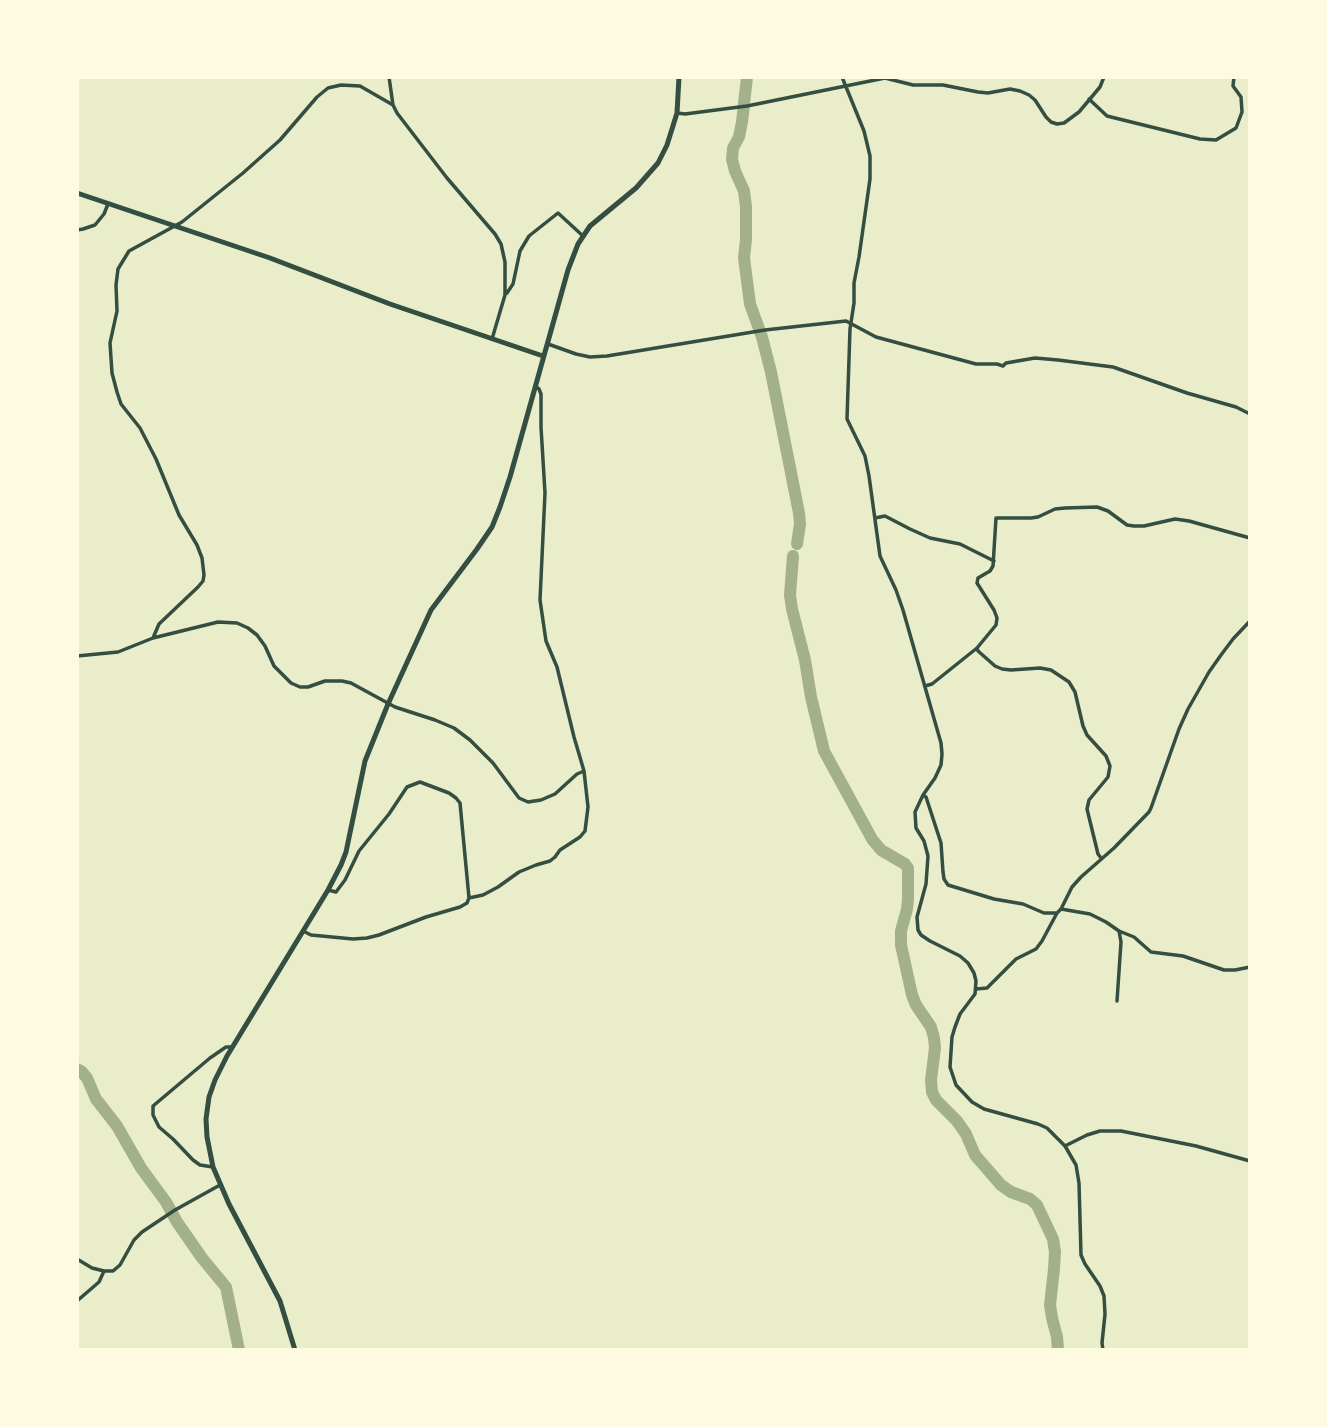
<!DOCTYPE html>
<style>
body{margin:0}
#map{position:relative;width:1327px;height:1427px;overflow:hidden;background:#e9edc9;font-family:"DM Sans",sans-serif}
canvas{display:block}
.frame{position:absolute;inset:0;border:79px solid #fefae0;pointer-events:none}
</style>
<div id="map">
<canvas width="1327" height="1427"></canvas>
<div class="frame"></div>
</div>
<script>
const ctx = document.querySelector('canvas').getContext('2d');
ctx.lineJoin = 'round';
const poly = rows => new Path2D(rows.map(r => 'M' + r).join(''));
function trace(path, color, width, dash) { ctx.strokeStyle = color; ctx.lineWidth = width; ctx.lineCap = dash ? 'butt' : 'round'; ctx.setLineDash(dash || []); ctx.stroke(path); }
const river = poly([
 [747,77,742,122,739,137,733,148,732,159,735,171,744,191,746,207,746,239,744,258,750,304,762,337,771,372,799,513,800,524,797,544],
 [793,556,790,595,792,609,805,660,811,697,824,751,872,839,881,850,905,864,908,868,908,899,907,909,901,931,901,945,912,995,916,1005,931,1027,934,1038,935,1048,931,1080,932,1092,936,1100,957,1121,966,1134,975,1155,1001,1185,1011,1192,1030,1199,1037,1205,1053,1239,1055,1252,1054,1269,1050,1305,1052,1318,1057,1337,1058,1350],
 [77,1069,81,1071,87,1078,96,1099,117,1126,141,1168,166,1202,177,1222,202,1258,226,1287,239,1350]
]);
const minor = poly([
 [389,77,393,105,397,113,447,178,495,234,501,244,505,262,505,295,492,339],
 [842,77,864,131,870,156,870,179,859,257,854,283,854,303,850,329,847,419,865,456,869,476,880,556,896,590,903,610,941,743,942,754,941,765,935,778,923,795,915,812,916,828,924,841,928,856,926,884,917,917,918,930,921,935,930,941,960,956,968,963,974,973,976,981,975,994,960,1014,955,1027,952,1037,950,1067,956,1085,972,1102,984,1109,1038,1124,1047,1128,1065,1146,1076,1165,1079,1183,1081,1255,1085,1264,1100,1286,1104,1296,1105,1314,1102,1343,1103,1350],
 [1089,99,1107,116,1200,139,1216,140,1236,128,1242,112,1241,97,1233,86,1234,77],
 [677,113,685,114,747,106,885,78,913,85,943,85,978,92,988,93,1010,89,1020,91,1029,95,1035,100,1046,117,1051,122,1057,124,1064,123,1079,112,1100,87,1104,77],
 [77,230,83,229,95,225,104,214,108,204],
 [507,293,513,284,520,251,529,236,558,213,583,236],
 [548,344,576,354,590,357,607,356,765,330,846,321,876,337,976,364,997,364,1003,366,1006,363,1035,358,1058,360,1113,367,1187,393,1236,407,1250,414],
 [875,518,885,516,910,529,930,538,960,544,994,561],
 [153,638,159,624,198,587,203,581,204,575,202,558,197,545,179,515,156,459,140,428,121,404,117,392,112,373,110,343,117,311,116,285,118,269,129,251,182,222,243,173,280,140,317,97,328,88,341,85,360,86,393,105],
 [977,648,978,651,995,666,1002,669,1011,670,1040,668,1051,670,1069,682,1075,692,1083,726,1087,735,1106,756,1110,766,1108,777,1089,800,1087,809,1098,854,1101,858],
 [77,656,118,652,153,638,218,622,237,623,248,628,257,635,265,646,274,666,291,683,300,687,308,687,325,681,342,681,351,683,395,707,435,720,454,728,470,740,493,763,519,798,528,802,541,800,555,794,577,774,584,771],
 [925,686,932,684,977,648,996,625,997,618,994,610,977,583,978,578,990,571,993,566,996,518,1031,518,1038,517,1055,509,1065,508,1097,507,1108,511,1127,525,1134,526,1144,526,1175,519,1189,521,1250,538],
 [923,795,926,797,941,843,943,872,944,879,948,885,994,899,1023,904,1044,913,1057,913],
 [328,890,336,892,345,880,359,851,389,814,407,787,420,782,449,793,456,798,460,803,469,898],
 [1061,909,1090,914,1106,922,1119,931,1121,942,1117,1001],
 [303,931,311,935,353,939,367,938,379,935,426,917,460,907,467,903,469,898,483,895,498,887,519,872,536,865,550,861,555,857,560,850,580,837,585,831,588,807,584,771,574,737,557,667,546,641,540,600,545,493,541,427,541,394,539,389,535,386],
 [1119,931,1134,937,1151,952,1183,956,1224,970,1235,970,1250,967],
 [976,989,987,988,1016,959,1036,949,1042,941,1057,913,1061,909,1072,887,1081,877,1114,848,1149,812,1151,808,1179,729,1188,709,1209,672,1221,655,1233,639,1250,621],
 [1065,1146,1087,1135,1100,1131,1121,1131,1196,1146,1250,1161],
 [213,1167,200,1165,193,1160,173,1139,159,1127,153,1115,153,1106,210,1058,226,1047,232,1047],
 [77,1259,92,1268,104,1271,113,1271,120,1265,134,1240,142,1232,175,1210,220,1185],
 [77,1301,99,1282,104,1271]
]);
const secondary = poly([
 [77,193,270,258,390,304,543,356],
 [295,1350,280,1301,229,1204,213,1167,207,1137,206,1119,209,1097,215,1080,227,1056,328,890,341,865,346,852,365,761,388,704,431,610,477,549,492,527,500,507,510,477,568,270,578,244,590,226,636,188,658,163,667,145,677,113,679,77]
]);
trace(river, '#a3b18a', 12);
trace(minor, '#344e41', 3.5);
trace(secondary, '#344e41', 5);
</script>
